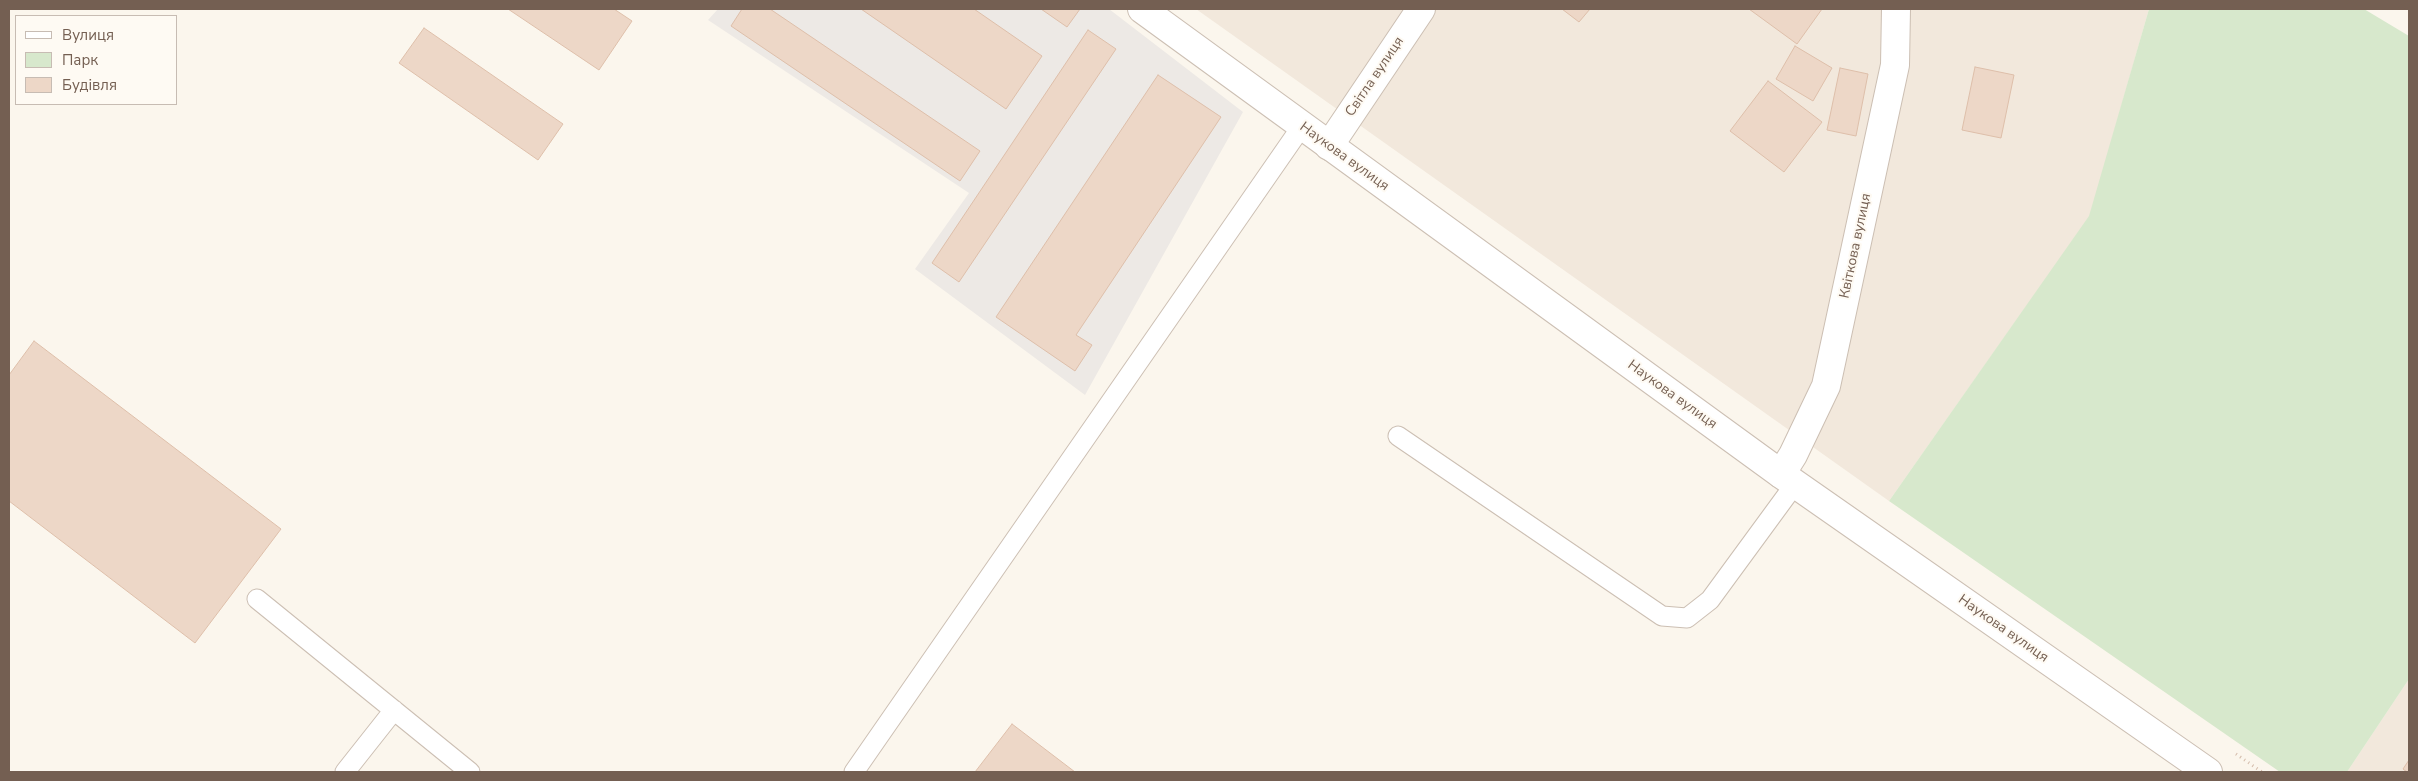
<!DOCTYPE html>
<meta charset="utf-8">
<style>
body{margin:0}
#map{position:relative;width:2418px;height:781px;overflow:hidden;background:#fbf6ed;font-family:"Nunito Sans",sans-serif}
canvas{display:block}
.frame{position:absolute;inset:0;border:10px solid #745f52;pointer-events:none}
.legend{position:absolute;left:15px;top:15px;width:162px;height:90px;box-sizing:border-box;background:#fefaf3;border:1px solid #c7bcb3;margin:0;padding:6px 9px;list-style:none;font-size:15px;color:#745f52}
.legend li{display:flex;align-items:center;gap:10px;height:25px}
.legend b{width:25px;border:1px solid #c7bcb3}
</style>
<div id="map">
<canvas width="2418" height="781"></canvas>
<div class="frame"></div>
<ul class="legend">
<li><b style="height:6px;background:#fff"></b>Вулиця</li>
<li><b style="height:14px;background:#d7e8cc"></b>Парк</li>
<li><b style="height:14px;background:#edd7c7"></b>Будівля</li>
</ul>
</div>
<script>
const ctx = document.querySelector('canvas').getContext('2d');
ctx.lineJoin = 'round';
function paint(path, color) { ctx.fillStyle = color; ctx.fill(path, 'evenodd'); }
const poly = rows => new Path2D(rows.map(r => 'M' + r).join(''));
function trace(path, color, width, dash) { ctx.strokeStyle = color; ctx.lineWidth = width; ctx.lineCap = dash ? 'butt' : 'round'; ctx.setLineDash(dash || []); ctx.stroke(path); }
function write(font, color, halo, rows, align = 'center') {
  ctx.font = font + ' "Nunito Sans",sans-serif'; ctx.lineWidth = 4; ctx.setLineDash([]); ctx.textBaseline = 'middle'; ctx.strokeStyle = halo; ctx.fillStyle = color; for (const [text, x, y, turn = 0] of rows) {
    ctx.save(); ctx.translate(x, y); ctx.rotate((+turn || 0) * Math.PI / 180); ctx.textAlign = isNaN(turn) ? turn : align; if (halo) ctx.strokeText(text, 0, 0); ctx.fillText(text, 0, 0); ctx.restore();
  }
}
const residential = poly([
 [1196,9,2149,9,2090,216,1889,501],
 [2409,679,2409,772,2347,772]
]);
const industrial = poly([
 [718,9,1109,9,1243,112,1085,395,915,269,969,193,708,20]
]);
const green = poly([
 [2149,9,2364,9,2409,36,2409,679,2347,772,2280,772,1889,501,2089,216]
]);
const building = poly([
 [508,9,614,9,632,21,599,70,508,9],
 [742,9,770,9,980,151,960,181,731,26,742,9],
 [861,9,974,9,1042,56,1006,109,861,9],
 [1041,9,1080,9,1067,27,1041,9],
 [1562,9,1590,9,1579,22,1562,9],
 [1749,9,1822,9,1797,44,1749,9],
 [424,28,563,124,538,160,399,63,424,28],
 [1088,30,1116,49,959,282,932,263,1088,30],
 [1795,46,1832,68,1813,101,1776,79,1795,46],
 [1975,67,2014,75,2001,138,1962,130,1975,67],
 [1840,68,1868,74,1856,136,1827,130,1840,68],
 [1158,75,1221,117,1076,335,1092,345,1075,371,996,317,1158,75],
 [1768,81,1822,122,1784,172,1730,131,1768,81],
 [34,341,281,529,195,643,9,501,9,375,34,341],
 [1012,724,1075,772,975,772,1012,724],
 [2409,760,2409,772,2407,772,2403,769,2409,760]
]);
const path = poly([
 [2236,754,2262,772]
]);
const service = poly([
 [1398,436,1662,616,1687,618,1710,600,1795,484],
 [257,599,470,772],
 [345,772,394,710],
 [854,772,1302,126]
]);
const minor = poly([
 [1329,146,1421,9],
 [1781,474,1793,455,1826,386,1895,65,1896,9]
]);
const tertiary = poly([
 [1142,9,1781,474,2208,772]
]);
const streetNames = [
 ["Світла вулиця",1375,77,-56],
 ["Наукова вулиця",1344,157,36],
 ["Квіткова вулиця",1856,246,-78],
 ["Наукова вулиця",1672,395,36],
 ["Наукова вулиця",2003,629,35]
];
paint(residential, '#f2e8dc');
paint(industrial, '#ede9e5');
paint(green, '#d7e8cc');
paint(building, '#edd7c7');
trace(building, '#debfaa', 1);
trace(service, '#ccbfb3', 21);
trace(minor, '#ccbfb3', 30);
trace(tertiary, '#ccbfb3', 30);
trace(path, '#d3bbaa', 3, [1, 4]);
trace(service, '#fff', 19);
trace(minor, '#fff', 28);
trace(tertiary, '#fff', 28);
write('14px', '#745f52', '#fefaf3', streetNames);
</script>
